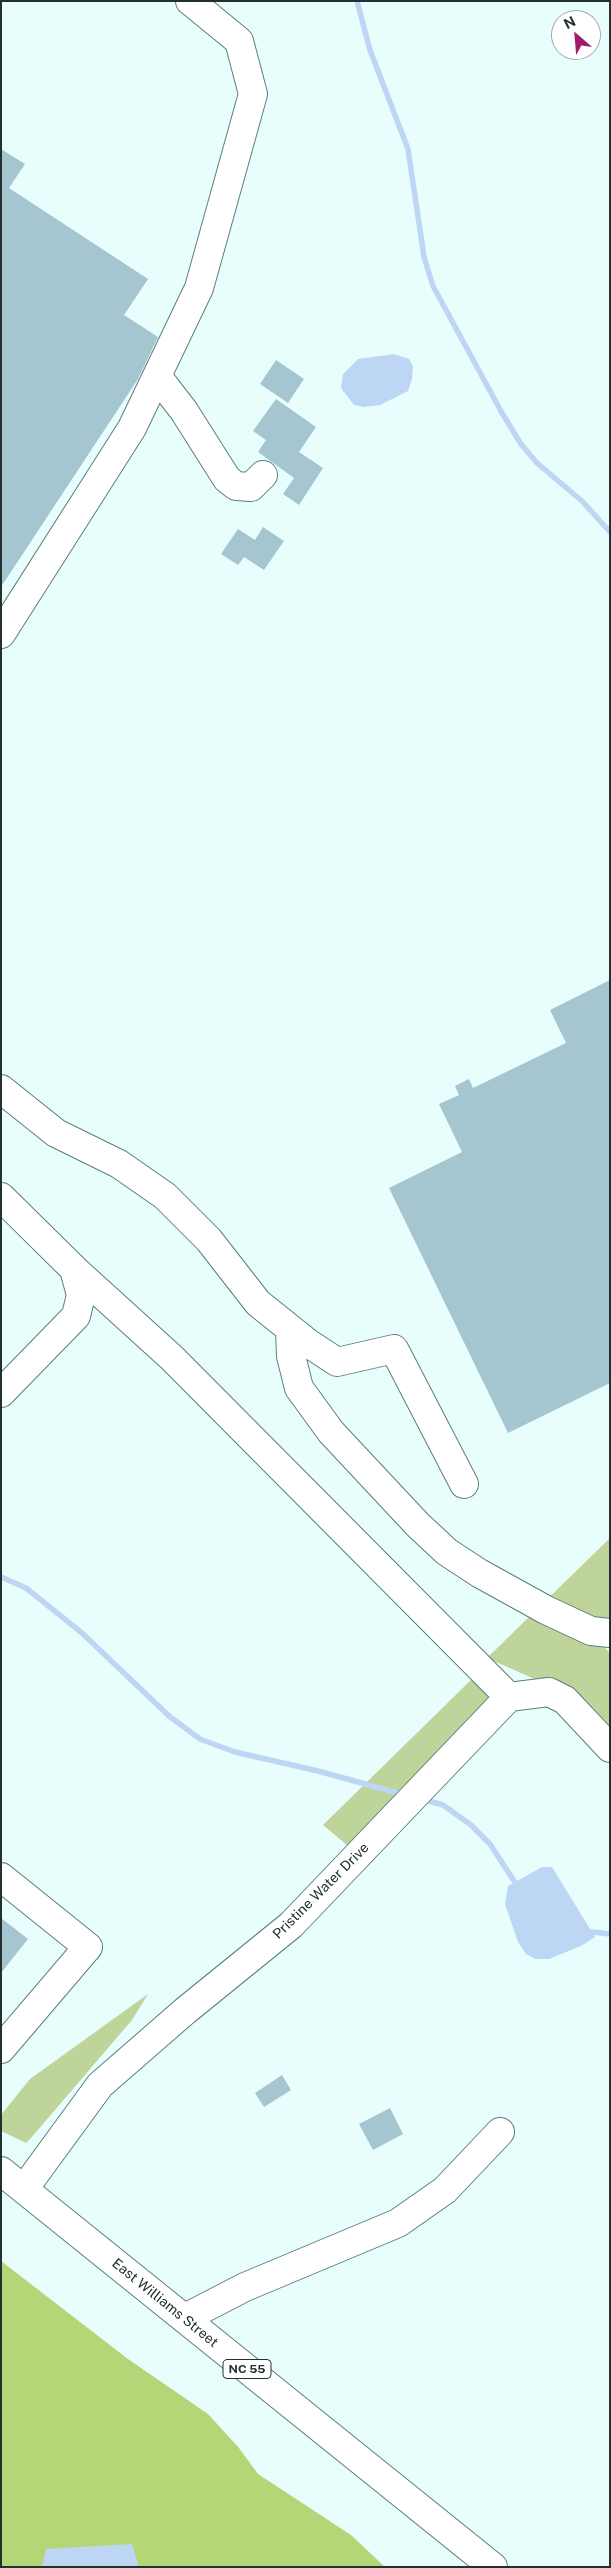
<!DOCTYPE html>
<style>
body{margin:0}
#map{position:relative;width:611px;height:2568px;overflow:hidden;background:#e8fefc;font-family:"Public Sans",sans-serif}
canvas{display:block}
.frame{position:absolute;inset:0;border:2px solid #22302f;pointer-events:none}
.north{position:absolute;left:551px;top:10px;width:50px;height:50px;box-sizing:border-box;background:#fff;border:1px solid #a7acac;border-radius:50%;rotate:333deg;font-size:14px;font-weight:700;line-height:20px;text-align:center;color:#22302f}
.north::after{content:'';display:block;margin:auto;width:18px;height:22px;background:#a01c6b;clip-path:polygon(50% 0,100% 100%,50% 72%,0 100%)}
</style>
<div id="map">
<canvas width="611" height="2568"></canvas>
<div class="frame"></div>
<div class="north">N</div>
</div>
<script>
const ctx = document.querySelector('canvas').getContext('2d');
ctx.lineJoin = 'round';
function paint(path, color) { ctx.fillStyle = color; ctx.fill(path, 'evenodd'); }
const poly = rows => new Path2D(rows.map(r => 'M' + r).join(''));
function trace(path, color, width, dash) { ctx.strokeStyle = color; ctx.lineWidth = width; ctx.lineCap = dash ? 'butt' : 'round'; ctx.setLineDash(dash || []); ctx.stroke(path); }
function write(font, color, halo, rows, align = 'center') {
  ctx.font = font + ' "Public Sans",sans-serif'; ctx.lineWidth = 4.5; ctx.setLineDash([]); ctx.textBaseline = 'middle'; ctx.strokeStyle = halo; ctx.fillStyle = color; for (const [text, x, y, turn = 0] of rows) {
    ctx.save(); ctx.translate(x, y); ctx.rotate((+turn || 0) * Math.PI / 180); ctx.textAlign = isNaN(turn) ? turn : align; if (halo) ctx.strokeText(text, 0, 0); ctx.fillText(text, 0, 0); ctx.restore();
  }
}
const green = poly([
 [610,1538,610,1625,599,1642,610,1653,610,1732,548,1685,487,1658],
 [475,1676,513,1708,381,1851,347,1845,323,1825],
 [148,1994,132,2020,31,2138,26,2143,1,2131,1,2115,30,2079]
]);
const forest = poly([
 [1,2261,128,2359,208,2414,239,2448,258,2474,351,2535,385,2567,1,2567]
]);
const water = poly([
 [394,354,409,359,413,366,412,379,408,391,380,405,364,407,354,405,341,388,343,374,358,359],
 [542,1867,552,1867,595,1937,581,1946,549,1959,536,1959,526,1954,518,1942,505,1904,508,1886],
 [132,2544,139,2567,42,2567,46,2549]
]);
const stream = poly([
 [357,1,370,50,408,149,424,257,433,286,502,413,521,444,537,463,582,501,610,532],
 [1,1577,26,1588,82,1633,169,1716,200,1739,235,1752,318,1771,405,1795],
 [421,1799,443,1805,471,1825,490,1844,514,1881],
 [592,1932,610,1934]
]);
const building = poly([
 [1,149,25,164,9,188,148,279,124,315,158,337,138,379,1,587],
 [276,360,304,379,288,403,260,384],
 [276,399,316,427,299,452,323,468,299,505,283,494,294,478,258,452,266,440,253,431],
 [263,527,284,541,264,570,244,557,238,565,221,554,238,529,255,540],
 [610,980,610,1383,508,1433,389,1188,462,1152,439,1104,459,1095,455,1086,469,1079,473,1088,566,1043,550,1010],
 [1,1918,28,1939,1,1973],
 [282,2075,291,2090,264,2107,255,2093],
 [390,2108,403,2134,373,2150,359,2124]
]);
const minor = poly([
 [157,376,184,411,227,479,236,486,251,487,263,475],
 [1,634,132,428,199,288,253,94,239,41,190,1],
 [1,1089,56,1133,119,1164,165,1196,209,1240,258,1303,308,1343,337,1362,394,1349,464,1484],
 [1,1197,74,1269,81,1295,76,1316,1,1393],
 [74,1269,172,1358,509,1697],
 [290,1329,291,1356,299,1388,331,1432,418,1525,447,1552,479,1573,546,1610,591,1631,610,1633],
 [1,1877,88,1947,1,2049],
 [24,2189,100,2085,185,2011,291,1925,509,1697,549,1692,565,1700,610,1748],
 [185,2318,245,2287,398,2223,445,2190,500,2132]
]);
const highway = poly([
 [1,2171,493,2567]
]);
const shields = [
 [247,2369,48]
];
const shieldNames = [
 ["NC 55",247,2369]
];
const streetNames = [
 ["Pristine Water Drive",321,1891,-45],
 ["East Williams Street",165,2303,39]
];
paint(green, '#bed49a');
paint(forest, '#b5d676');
paint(water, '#bcd6f4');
trace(stream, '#bcd6f4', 5.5);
paint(building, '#a5c5d1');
trace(minor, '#5c7e7b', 30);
trace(highway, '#5c7e7b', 30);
trace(minor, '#fff', 28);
trace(highway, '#fff', 28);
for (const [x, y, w] of shields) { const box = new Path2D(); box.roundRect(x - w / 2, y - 9.5, w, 19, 4); ctx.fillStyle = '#fff'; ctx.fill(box); trace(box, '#22302f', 1); }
write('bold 12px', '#22302f', null, shieldNames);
write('14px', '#22302f', '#fff', streetNames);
</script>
